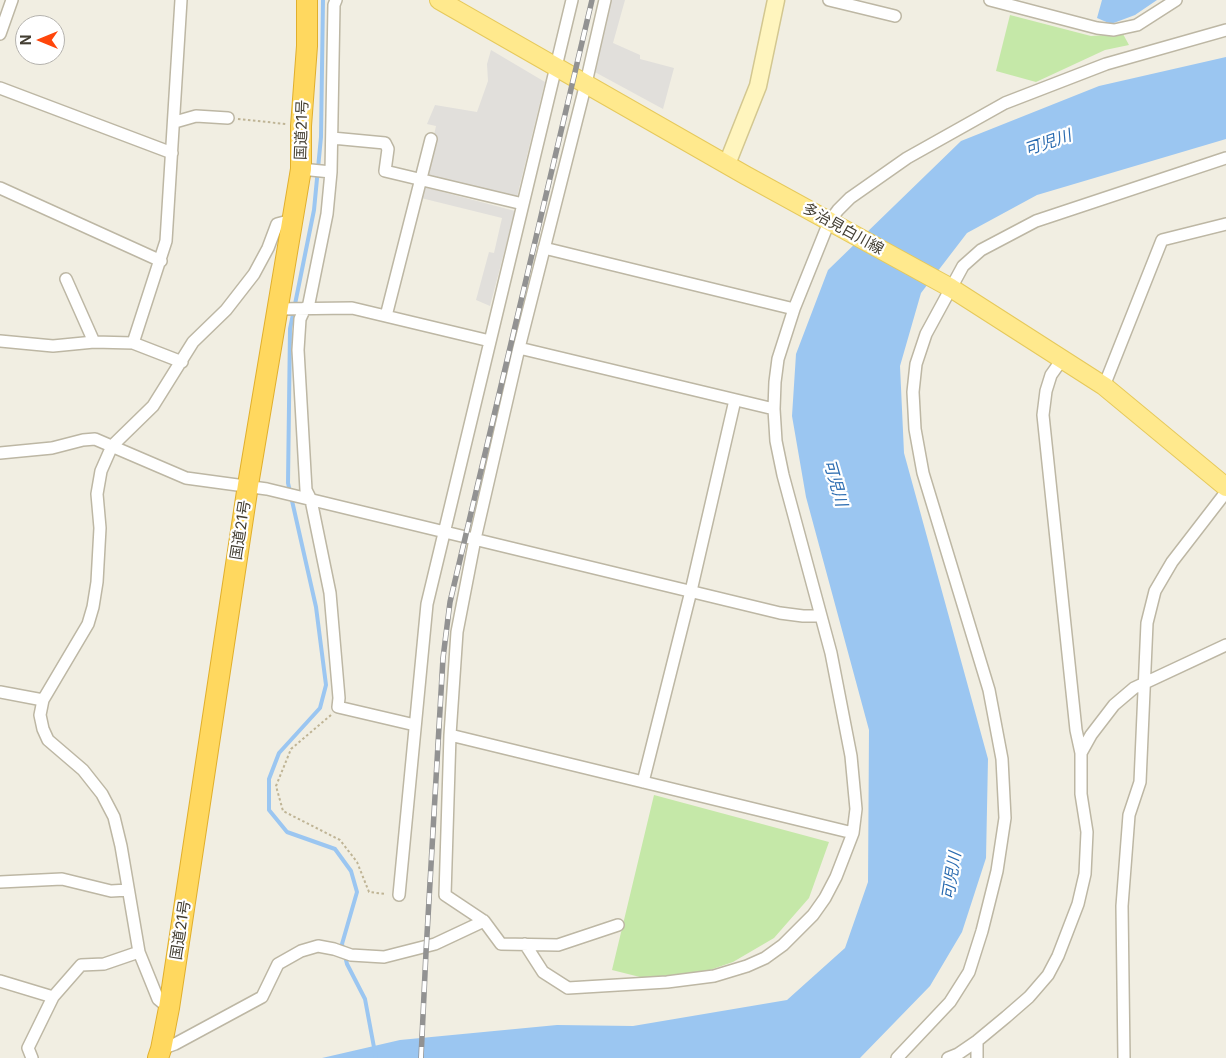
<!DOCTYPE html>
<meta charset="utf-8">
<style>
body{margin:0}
#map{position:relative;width:1226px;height:1058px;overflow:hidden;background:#f1eee2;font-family:Inter,sans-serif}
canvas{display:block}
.north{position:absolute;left:15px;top:15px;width:50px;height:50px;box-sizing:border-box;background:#fff;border:1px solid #b4b2ad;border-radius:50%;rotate:270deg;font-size:14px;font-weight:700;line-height:20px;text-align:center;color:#433e32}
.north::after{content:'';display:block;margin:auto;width:18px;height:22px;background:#ff460b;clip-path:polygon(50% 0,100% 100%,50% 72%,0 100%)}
</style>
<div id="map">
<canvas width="1226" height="1058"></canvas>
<div class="north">N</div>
</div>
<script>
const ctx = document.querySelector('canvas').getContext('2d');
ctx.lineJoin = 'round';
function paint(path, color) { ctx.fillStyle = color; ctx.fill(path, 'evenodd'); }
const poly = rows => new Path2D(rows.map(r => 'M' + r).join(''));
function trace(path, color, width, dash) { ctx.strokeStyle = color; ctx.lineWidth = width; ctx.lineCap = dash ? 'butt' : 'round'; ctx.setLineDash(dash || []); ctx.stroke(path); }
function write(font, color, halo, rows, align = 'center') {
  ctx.font = font + ' Inter,"Noto Sans JP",sans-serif'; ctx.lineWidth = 4.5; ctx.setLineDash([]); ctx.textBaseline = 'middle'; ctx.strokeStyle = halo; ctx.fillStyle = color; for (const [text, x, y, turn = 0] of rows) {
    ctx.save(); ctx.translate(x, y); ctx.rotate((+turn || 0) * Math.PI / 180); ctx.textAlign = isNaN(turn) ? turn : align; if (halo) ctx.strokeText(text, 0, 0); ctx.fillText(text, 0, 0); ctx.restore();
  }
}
const green = poly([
 [1010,15,1091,36,1123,34,1129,45,1105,50,1036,82,996,71],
 [654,795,829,842,809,898,774,938,733,962,701,973,648,979,612,970]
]);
const parking = poly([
 [610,0,625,0,613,43,640,55,640,59,674,68,663,109,593,71],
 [491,50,545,82,517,197,425,174,436,126,427,124,435,105,477,112,488,81,487,64],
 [424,187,515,211,490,306,476,300,489,252,494,253,502,218,421,198]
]);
const water = poly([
 [1102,0,1157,0,1135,15,1111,24,1097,18],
 [1226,57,1226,139,1037,195,967,233,921,293,900,366,904,453,988,759,986,858,962,932,930,986,860,1058,322,1058,400,1040,557,1025,633,1026,787,1000,845,948,868,882,869,730,806,497,792,416,796,354,828,270,961,141,1099,86]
]);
const stream = poly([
 [323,0,321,137,314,210,290,329,288,483,316,607,326,685,320,708,279,753,269,779,269,810,287,832,335,849,351,871,357,892,342,944,343,949],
 [345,956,347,964,365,999,376,1058]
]);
const path = poly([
 [238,119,286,124],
 [331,715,291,749,276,786,283,811,340,840,357,862,369,892,386,894]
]);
const street = poly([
 [829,0,895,16],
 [990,0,1097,28,1114,30,1137,25,1176,0],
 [0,34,12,0],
 [0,88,172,153],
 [175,122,196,116,228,118],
 [332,138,385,143,388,149,385,171,523,204],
 [301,169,331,172],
 [0,188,161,261],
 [544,248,794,309],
 [66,279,94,342,133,343,182,362],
 [305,308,300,319,298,350,306,490,311,500,330,593,339,698,338,707,415,725],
 [308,308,327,214,331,172,334,5,336,0],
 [276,309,352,308,490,341],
 [386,316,431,139],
 [0,341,53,346,94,342],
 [133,343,166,241,181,0],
 [519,348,774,409],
 [1104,386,1162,240,1226,224],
 [0,453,52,448,83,440,95,439,186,478,267,489,780,613,803,616,820,616],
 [0,692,43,700],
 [450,735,853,833,856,809,851,756,831,653,783,475,776,441,774,409,775,382,778,359,794,309,829,222,838,210,850,198,907,158,1005,103,1106,64,1226,30],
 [1081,753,1091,735,1114,705,1134,688,1226,645],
 [643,782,691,591,735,400],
 [0,882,62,879,111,891,128,890],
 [399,895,427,604,572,0],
 [484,921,445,895,450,735,457,632,475,539,519,348,586,83,605,0],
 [525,944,543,972,568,988,667,982,714,976,747,966,765,958,783,945,813,915,825,898,836,877,853,833],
 [0,981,53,997,81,965,104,964,139,952],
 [169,1008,158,999,139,952,121,846,114,817,102,794,83,770,48,740,43,729,40,715,43,700,88,624,93,607,97,582,100,528,97,494,101,471,112,446,153,406,193,342,226,310,254,274,268,248,277,224,292,220],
 [977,1041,977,1058],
 [161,1049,175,1044,262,997,278,964,301,951,318,946,334,949,351,955,384,957,435,944,484,921,501,944,558,945,618,925],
 [32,1058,28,1048,53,997],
 [897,1058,950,1002,969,972,982,931,997,871,1005,818,1002,759,989,690,923,473,915,429,913,392,916,364,926,334,963,266,981,250,1036,221,1226,158],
 [948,1058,958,1054,977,1041,1006,1017,1029,997,1048,975,1058,956,1078,904,1085,874,1087,832,1081,794,1081,753,1076,730,1043,415,1046,391,1051,375,1063,358],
 [1124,1058,1122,906,1129,815,1140,782,1147,623,1155,591,1172,562,1226,492]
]);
const secondary = poly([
 [727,164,758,86,776,0]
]);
const primary = poly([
 [439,0,745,175,951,288,1104,386,1226,487]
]);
const highway = poly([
 [158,1058,161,1049,169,1008,248,485,301,169,301,126,307,46,307,0]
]);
const rail = poly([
 [421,1058,426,952,443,658,450,602,592,0]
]);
const streetNames = [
 ["国道21号",302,130,-88],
 ["多治見白川線",843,229,29],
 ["国道21号",241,530,-81],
 ["国道21号",181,930,-81]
];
const waterNames = [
 ["可児川",1048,143,-19],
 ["可児川",835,483,74],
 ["可児川",952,876,-81]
];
paint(green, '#c5e8a8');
paint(parking, '#e1dfdb');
paint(water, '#9bc6f1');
trace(stream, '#9bc6f1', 4);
trace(street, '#bdb7a4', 14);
trace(secondary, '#d3c790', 19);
trace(primary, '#e6c95b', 20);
trace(highway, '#e1af2c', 22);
trace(path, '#bfb495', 2, [2.5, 2.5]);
trace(street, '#fff', 11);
trace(secondary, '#fff5be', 16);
trace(primary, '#ffe98d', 18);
trace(highway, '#ffd85f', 20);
trace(rail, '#929292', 5.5);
trace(rail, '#fff', 4, [11]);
write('15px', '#433e32', '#fff', streetNames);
write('italic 16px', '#2a6bb0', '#fff', waterNames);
</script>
